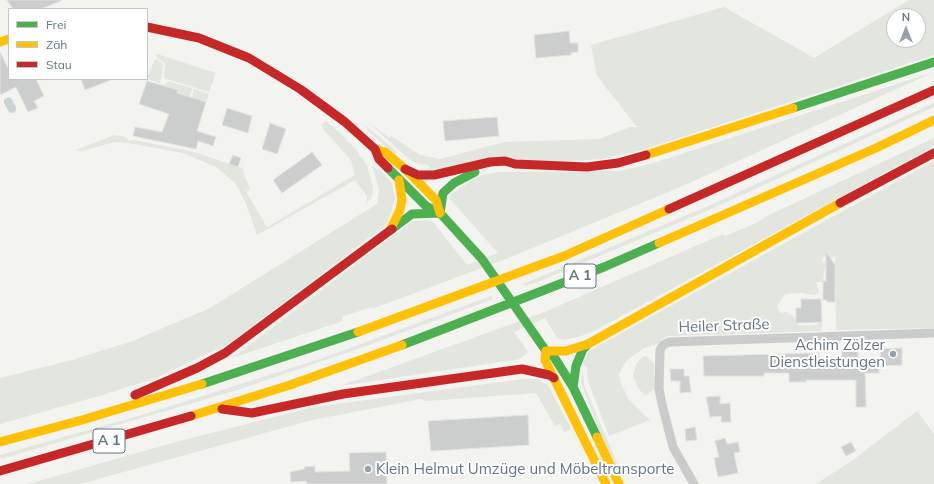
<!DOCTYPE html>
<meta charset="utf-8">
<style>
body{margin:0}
#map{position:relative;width:934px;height:484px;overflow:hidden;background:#f3f3f0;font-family:Mulish,sans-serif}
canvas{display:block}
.legend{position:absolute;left:8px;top:8px;width:140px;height:72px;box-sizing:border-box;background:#fff;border:1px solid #c0c8cd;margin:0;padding:5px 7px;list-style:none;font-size:12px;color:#627581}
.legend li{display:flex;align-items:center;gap:8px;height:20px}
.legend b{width:20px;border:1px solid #c0c8cd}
.north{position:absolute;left:886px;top:8px;width:40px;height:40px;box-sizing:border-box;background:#fff;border:1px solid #c0c8cd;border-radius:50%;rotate:0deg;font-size:11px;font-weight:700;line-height:16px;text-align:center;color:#627581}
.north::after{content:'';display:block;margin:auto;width:14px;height:18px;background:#95a1a8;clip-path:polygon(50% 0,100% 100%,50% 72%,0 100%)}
</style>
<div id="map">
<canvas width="934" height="484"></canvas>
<ul class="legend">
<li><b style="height:5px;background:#4caf50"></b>Frei</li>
<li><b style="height:5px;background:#ffc107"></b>Zäh</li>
<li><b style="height:5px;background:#c62828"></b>Stau</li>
</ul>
<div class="north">N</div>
</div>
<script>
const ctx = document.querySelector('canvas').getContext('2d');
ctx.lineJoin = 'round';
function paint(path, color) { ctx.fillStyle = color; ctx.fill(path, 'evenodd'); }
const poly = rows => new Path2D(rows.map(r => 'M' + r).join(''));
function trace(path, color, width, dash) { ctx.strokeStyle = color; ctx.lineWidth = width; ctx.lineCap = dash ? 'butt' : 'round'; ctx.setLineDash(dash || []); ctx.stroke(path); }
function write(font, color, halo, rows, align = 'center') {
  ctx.font = font + ' Mulish,sans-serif'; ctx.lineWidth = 4; ctx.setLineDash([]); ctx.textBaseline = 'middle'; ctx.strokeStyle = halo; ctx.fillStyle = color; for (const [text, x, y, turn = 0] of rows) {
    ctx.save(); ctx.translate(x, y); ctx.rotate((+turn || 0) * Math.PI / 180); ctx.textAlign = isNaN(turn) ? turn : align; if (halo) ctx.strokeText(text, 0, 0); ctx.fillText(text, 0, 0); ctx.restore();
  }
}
const green = poly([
 [909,0,934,0,934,55,642,150,602,159,431,169,428,165,415,163,409,159,367,121,389,138,391,136,420,155,440,159,505,142,599,139,630,127,637,127,597,76,591,45,724,7,814,58],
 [894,16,918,16,918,40,894,40],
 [157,54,216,73,209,92,164,78,165,63,156,57],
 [155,59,162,62,163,66,160,83,147,79],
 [934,72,685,185,506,259,372,309,371,307,342,317,343,321,232,358,413,221,430,220,434,223,467,265,498,253,449,198,452,193,481,175,500,172,619,171,647,165],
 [167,81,192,88,190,95,188,97,177,93,162,86,166,85],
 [194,89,209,94,206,102,192,98],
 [934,103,934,107,709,210,540,281,525,286,523,284,708,206],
 [326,121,346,138,346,140,358,151,359,155,367,165,373,188,372,197,367,203,367,196,355,180,257,235,245,201,235,183,216,167,183,153,128,143,114,142,82,151,76,150,114,135,126,137,129,141,134,140,194,152,244,169,243,172,250,189,246,192,267,227,355,175,351,160,323,129,322,124],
 [366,126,396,151,396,153,394,154,367,130],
 [934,138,934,146,594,331,578,337,563,340,557,338,545,318,514,332,528,352,520,359,340,386,542,313,723,234,725,236,756,223,771,214],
 [934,161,934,328,836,330,835,256,831,259,828,255,823,258,822,261,827,264,824,271,823,282,816,282,819,293,814,295,802,293,785,294,777,306,780,313,786,312,796,318,798,326,818,325,818,322,822,322,821,331,669,336,662,339,657,344,644,348,626,361,619,374,621,383,629,400,650,420,609,436,588,381,587,367,582,365,589,351],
 [372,165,384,174,392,183,395,199,387,224,230,343,156,378,106,394,0,424,0,378,72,360,130,342,210,308,377,204,379,190],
 [491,296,493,299,366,346,237,390,1,459,0,455,142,415,320,359],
 [646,356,654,363,655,389,645,396,638,388,633,376,636,364,642,357],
 [583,371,584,385,619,468,618,470,600,432,585,393,581,382],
 [524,379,537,379,548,385,571,429,564,432,560,424,555,426,536,393,427,401,421,399,312,420,80,484,28,484,183,440,314,407],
 [917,411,934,434,934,484,816,484,853,460]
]);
const water = poly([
 [8,97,11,98,16,107,16,111,13,113,9,112,4,103,4,100]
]);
const building = poly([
 [7,0,61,0,61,1,40,9,13,9,7,0],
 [569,31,570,43,578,43,578,52,571,53,571,55,536,58,534,35,569,31],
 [0,52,9,70,9,79,36,79,44,96,34,101,38,108,28,112,16,87,0,95,0,52],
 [81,79,111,79,111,80,85,90,81,79],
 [147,81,178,90,177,93,206,102,197,131,216,137,213,146,198,141,196,149,133,136,135,127,162,132,169,114,139,104,147,81],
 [227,108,252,116,248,133,222,125,227,108],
 [497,117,499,136,445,141,443,121,497,117],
 [270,123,286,129,277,154,262,149,270,123],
 [312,152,322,165,282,193,273,180,312,152],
 [233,155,241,158,238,167,229,164,233,155],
 [826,252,835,265,835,302,827,302,827,300,823,300,823,281,826,281,826,252],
 [801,299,821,299,822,322,796,323,796,308,801,308,801,299],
 [902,348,902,365,881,366,880,349,902,348],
 [842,351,858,351,858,360,879,360,879,373,865,373,866,407,856,407,856,380,806,380,806,382,789,382,789,373,764,373,764,376,704,376,703,356,819,353,819,362,842,362,842,351],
 [670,369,684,369,684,376,689,376,691,392,680,393,680,381,671,381,670,369],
 [720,396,720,404,730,403,731,422,721,422,721,416,710,417,706,397,720,396],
 [528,415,529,445,431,451,428,421,528,415],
 [695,427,697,440,686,441,685,429,695,427],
 [725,438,727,444,738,442,740,452,734,453,738,473,718,477,714,458,719,457,715,441,725,438],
 [851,442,856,451,846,456,841,447,851,442],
 [386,452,387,484,307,484,306,481,291,482,290,472,305,469,304,467,315,466,315,472,350,471,349,453,386,452]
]);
const street = poly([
 [694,484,673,447,662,404,659,389,660,350,663,345,669,342,934,333]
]);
const fast = poly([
 [793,108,934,62],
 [388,168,426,206,440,213,482,259,546,351,554,357,573,387,597,437],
 [392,229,412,214,440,213,443,193,454,183,475,172],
 [402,345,604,267,659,243],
 [202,384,358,332],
 [573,387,576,366,583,349,588,344]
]);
const slow = poly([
 [0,42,9,39],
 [375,149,385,152,405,169,436,200,440,213],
 [646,155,793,108],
 [391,228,400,210,402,199,399,180],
 [659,243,876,148,934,120],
 [358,332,564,256,669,209],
 [546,351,545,360,606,484],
 [546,351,566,351,588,344,840,203],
 [191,416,290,385,402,345],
 [597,437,619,484],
 [0,442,82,420,202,384]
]);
const jam = poly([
 [147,27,199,38,249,58,300,89,345,122,375,149,379,159,388,168],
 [405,169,418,175,434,175,490,162,505,161,515,164,587,167,618,163,646,155],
 [840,203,934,153],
 [669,209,934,90],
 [135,395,197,368,225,353,392,229],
 [222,409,252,413,343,394,522,369,549,375,554,378],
 [0,471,191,416]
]);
const markers = [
 [893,354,4,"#95a1a8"],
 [368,469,4,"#95a1a8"]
];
const shields = [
 [580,276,32],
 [109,441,32]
];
const shieldNames = [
 ["A 1",580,276],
 ["A 1",109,441]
];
const streetNames = [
 ["Heiler Straße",724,326,-2]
];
const poiNames = [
 ["Achim Zölzer",885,345],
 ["Dienstleistungen",885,362],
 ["Klein Helmut Umzüge und Möbeltransporte",376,469,"left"]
];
paint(green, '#e2e6de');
paint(water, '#cad4d5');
paint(building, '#cccece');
trace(building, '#e2e2e0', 1);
trace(street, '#cacccc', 9);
trace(fast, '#4caf50', 9);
trace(slow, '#ffc107', 9);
trace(jam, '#c62828', 9);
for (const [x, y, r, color] of markers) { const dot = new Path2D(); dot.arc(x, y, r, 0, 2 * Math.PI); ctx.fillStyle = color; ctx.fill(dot); trace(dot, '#fff', 1.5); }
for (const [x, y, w] of shields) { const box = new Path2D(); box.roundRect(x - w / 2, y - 12, w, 24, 3); ctx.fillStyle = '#fff'; ctx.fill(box); trace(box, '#627581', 1); }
write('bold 14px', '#627581', null, shieldNames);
write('15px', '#627581', '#fff', streetNames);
write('15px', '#627581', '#fff', poiNames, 'right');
</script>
